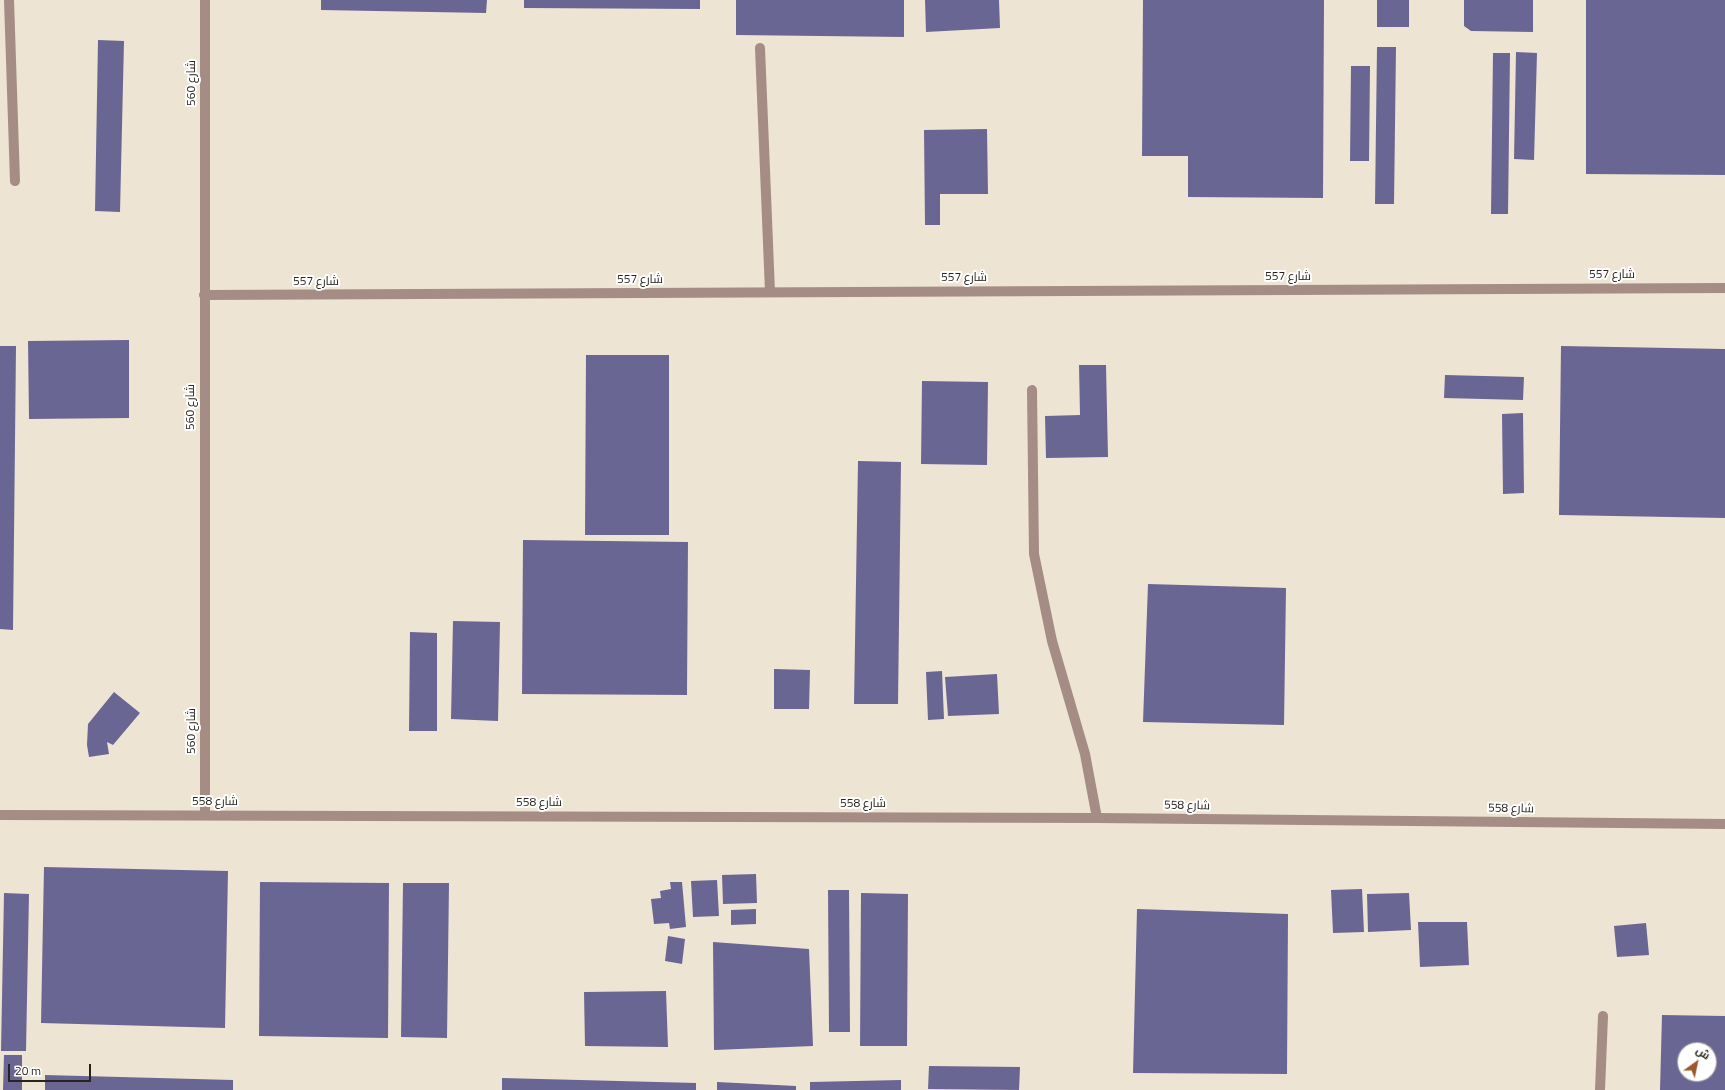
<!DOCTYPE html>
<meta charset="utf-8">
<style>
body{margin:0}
#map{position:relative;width:1725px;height:1090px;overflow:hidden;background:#ede4d3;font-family:"Titillium Web",Cairo,sans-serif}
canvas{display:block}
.north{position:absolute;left:1677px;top:1042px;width:40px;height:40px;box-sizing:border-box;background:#fff;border:1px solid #a9a7a5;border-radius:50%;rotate:33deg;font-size:11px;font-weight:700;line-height:16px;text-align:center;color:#27231d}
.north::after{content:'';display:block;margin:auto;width:14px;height:18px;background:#9c572a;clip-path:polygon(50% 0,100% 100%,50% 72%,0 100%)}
.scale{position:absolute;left:8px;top:1064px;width:83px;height:18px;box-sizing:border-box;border:2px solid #27231d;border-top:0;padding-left:5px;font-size:12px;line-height:14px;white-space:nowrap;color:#27231d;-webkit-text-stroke:3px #fff;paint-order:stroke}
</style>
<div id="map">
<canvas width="1725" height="1090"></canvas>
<div class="north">ش</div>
<div class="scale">20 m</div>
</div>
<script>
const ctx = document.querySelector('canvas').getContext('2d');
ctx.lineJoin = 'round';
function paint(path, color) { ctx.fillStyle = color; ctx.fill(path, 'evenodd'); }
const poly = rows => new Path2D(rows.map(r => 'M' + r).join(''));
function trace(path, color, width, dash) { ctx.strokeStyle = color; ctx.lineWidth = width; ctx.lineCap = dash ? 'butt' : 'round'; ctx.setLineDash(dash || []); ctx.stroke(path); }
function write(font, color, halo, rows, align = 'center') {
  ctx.font = font + ' "Titillium Web",Cairo,sans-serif'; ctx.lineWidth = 4; ctx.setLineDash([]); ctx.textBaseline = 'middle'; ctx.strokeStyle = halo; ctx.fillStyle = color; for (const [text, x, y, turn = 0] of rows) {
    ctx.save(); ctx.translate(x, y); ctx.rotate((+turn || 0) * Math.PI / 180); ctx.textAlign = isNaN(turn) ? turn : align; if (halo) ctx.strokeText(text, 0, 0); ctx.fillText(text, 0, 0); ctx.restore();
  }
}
const building = poly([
 [321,0,487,0,486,13,321,10],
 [524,0,700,0,700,9,524,8],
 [736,0,904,0,904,37,736,35],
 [925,0,999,0,1000,28,926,32],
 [1143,0,1324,0,1323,198,1188,197,1188,156,1142,156],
 [1377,0,1409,0,1409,27,1377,27],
 [1464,0,1533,0,1533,32,1471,31,1464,26],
 [1586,0,1725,0,1725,175,1586,174],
 [98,40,124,41,120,212,95,211],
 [1377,47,1396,47,1394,204,1375,204],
 [1516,52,1537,53,1534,160,1514,159],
 [1493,53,1510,53,1508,214,1491,214],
 [1351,66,1370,66,1369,161,1350,161],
 [987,129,988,194,940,194,940,225,925,225,924,130],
 [129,340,129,418,29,419,28,341],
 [0,346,16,346,13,630,0,629],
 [1561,346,1725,349,1725,518,1559,515],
 [586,355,669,355,669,535,585,535],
 [1079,365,1106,365,1108,457,1046,458,1045,416,1080,415],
 [1445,375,1524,377,1523,400,1444,398],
 [922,381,988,382,987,465,921,464],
 [1523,413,1524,493,1503,494,1502,414],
 [858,461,901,462,898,704,854,704],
 [523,540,688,542,687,695,522,694],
 [1148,584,1286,588,1284,725,1143,722],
 [453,621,500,622,498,721,451,719],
 [410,632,437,633,437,731,409,731],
 [774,669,810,670,809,709,774,709],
 [942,671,944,719,928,720,926,672],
 [997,674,999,714,948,716,945,677],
 [114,692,140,713,113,745,107,742,109,754,89,757,87,745,88,724],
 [44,867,228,871,225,1028,41,1023],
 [756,874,757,903,723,904,722,875],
 [717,880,719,916,693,917,691,881],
 [260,882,389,883,388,1038,259,1036],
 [670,882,682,882,686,927,670,929,669,923,654,924,651,899,661,898,660,891,671,889],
 [403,883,449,883,447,1038,401,1037],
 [1362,889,1364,932,1333,933,1331,890],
 [828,890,849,890,850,1032,829,1032],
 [4,893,29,894,26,1051,1,1051],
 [861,893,908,894,907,1046,860,1046],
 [1409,893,1411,930,1368,932,1367,894],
 [756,909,756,924,731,925,731,910],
 [1137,909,1288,914,1287,1074,1133,1073],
 [1418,922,1467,922,1469,965,1420,967],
 [1646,923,1649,955,1617,957,1614,926],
 [668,936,685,939,682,964,665,961],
 [713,942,809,949,813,1046,714,1050],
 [666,991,668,1047,585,1046,584,992],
 [1662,1015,1725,1016,1725,1090,1660,1090],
 [1685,1050,1709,1050,1709,1074,1685,1074],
 [4,1055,22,1055,22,1090,3,1090],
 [929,1066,1020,1067,1019,1090,928,1089],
 [45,1075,233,1080,233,1090,45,1090],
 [502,1078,696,1083,696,1090,502,1090],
 [901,1080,901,1090,810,1090,810,1082],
 [717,1082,796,1086,796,1090,717,1090]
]);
const lane = poly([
 [9,0,15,181],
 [760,48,770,292],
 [1032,390,1034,554,1052,641,1085,754,1097,818],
 [1600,1090,1603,1016]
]);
const street = poly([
 [205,0,205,815],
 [204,295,1725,288],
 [0,815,1097,818,1725,824]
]);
const streetNames = [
 ["شارع 560",192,83,-90],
 ["شارع 557",1612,275],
 ["شارع 557",1288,277],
 ["شارع 557",964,278],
 ["شارع 557",640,280],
 ["شارع 557",316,282],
 ["شارع 560",191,407,-90],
 ["شارع 560",192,731,-90],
 ["شارع 558",215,802],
 ["شارع 558",539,803],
 ["شارع 558",863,804],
 ["شارع 558",1187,806,1],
 ["شارع 558",1511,809,1]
];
paint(building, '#6a6694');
trace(lane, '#a58c84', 10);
trace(street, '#a58c84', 10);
write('12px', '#27231d', '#fff', streetNames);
</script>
